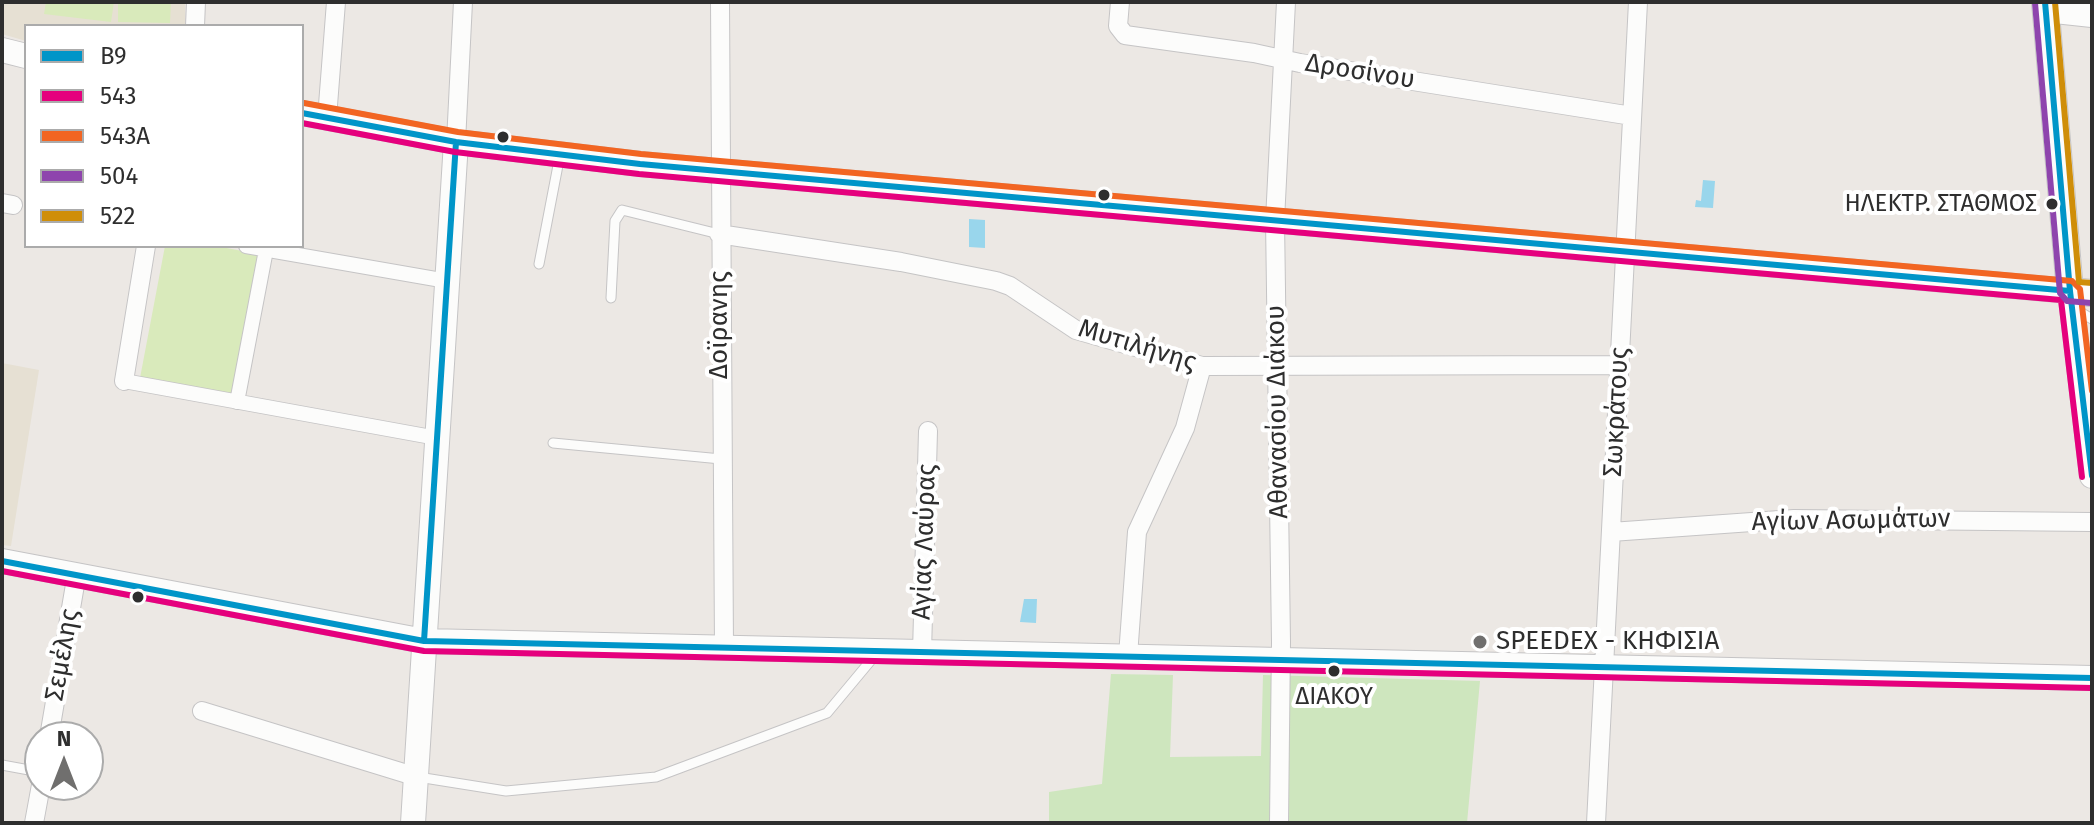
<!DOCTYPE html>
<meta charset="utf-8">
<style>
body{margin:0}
#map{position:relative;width:2094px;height:825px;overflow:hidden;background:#ece8e4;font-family:"Fira Sans",sans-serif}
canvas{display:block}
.frame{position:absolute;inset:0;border:4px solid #2e2e2e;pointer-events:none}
.legend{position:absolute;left:24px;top:24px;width:280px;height:224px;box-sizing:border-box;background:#fff;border:2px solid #ababab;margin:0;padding:10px 14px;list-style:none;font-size:24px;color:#2e2e2e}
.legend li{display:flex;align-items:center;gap:16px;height:40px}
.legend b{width:40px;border:2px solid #ababab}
.north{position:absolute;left:24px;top:721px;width:80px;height:80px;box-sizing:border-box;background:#fff;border:2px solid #ababab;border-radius:50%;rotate:0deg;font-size:22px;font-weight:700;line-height:32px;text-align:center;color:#2e2e2e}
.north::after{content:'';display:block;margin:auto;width:28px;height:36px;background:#706f6e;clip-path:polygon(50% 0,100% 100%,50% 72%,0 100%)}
</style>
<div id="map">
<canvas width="2094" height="825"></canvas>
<div class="frame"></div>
<ul class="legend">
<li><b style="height:10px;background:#0095c8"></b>Β9</li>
<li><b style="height:10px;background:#e5007d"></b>543</li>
<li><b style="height:10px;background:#f26522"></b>543A</li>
<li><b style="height:10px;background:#8e44ad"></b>504</li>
<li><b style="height:10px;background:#cf8e09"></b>522</li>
</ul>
<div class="north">N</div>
</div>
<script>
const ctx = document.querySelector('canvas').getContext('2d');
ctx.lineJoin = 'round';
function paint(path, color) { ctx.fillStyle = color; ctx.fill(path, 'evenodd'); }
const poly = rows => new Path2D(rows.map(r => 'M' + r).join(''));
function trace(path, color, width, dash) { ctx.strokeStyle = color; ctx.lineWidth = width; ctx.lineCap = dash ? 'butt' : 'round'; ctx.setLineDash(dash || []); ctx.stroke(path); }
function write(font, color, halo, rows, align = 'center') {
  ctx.font = font + ' "Fira Sans",sans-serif'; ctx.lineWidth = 8; ctx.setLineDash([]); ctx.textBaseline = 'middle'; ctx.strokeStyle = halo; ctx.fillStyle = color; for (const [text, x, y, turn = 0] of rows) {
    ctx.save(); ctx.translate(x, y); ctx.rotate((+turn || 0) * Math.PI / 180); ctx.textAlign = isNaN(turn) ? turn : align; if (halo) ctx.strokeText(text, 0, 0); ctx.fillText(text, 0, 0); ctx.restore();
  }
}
const education = poly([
 [2,2,185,2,185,26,26,26,26,41,2,34],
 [2,363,39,370,11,546,2,545]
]);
const green = poly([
 [1111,674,1173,675,1170,757,1261,756,1263,675,1480,681,1467,823,1049,823,1049,792,1102,784]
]);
const pitch = poly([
 [46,2,114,2,111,22,44,14],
 [118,2,171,2,170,23,118,22],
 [165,246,216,246,258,254,231,395,140,378]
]);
const water = poly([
 [1703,180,1715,181,1713,208,1695,207,1696,200,1701,201],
 [969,219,985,220,985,248,969,247],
 [1024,599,1037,599,1036,623,1020,622]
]);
const service = poly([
 [539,264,560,155],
 [611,298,615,221,622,210,719,234],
 [2075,309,2092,319],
 [553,443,721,459],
 [2,765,40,772],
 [418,777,506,791,656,777,827,713,877,653]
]);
const pedestrian = poly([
 [246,246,447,281],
 [124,381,437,438],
 [237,402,266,250]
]);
const minor = poly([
 [720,2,724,647],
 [1120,2,1118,26,1125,35,1254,53,1300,63,1632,116],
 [195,26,196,2],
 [327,118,336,2],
 [456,142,463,2],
 [2,203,13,205],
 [719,234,901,262,996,281,1010,286,1076,330,1202,366,1619,365],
 [124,381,146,246],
 [1611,532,1794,519,2092,522],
 [922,652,928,431],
 [1128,656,1137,532,1185,428,1202,366],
 [202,711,417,777],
 [49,737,77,573],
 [34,823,41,785],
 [1279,823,1281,642,1275,220,1286,2],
 [1596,823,1638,2]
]);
const tertiary = poly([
 [2046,10,2092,15],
 [2,50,26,56],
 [302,113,456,142,640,164,2070,291,2092,476],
 [2,561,424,641,2092,678],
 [413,823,456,142]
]);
const secondary = poly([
 [2045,2,2070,291,2092,293]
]);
const bus1 = poly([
 [2045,2,2070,291,2092,476],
 [302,113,456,142,640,164,2070,291],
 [2,561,424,641,2092,678],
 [424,641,456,142]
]);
const bus2 = poly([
 [302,123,455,152,639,174,2061,300,2082,477],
 [2,571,424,651,2092,688]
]);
const bus3 = poly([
 [304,103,458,132,641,154,2072,281,2080,289,2092,391]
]);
const bus4 = poly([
 [2035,3,2060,293,2067,301,2091,303]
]);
const bus5 = poly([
 [2055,2,2079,282,2092,283]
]);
const markers = [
 [503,137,7,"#2e2e2e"],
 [1104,195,7,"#2e2e2e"],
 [2052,204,7,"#2e2e2e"],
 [138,597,7,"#2e2e2e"],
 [1480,642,8,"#706f6e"],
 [1334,671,7,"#2e2e2e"]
];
const busNames = [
 ["ΗΛΕΚΤΡ. ΣΤΑΘΜΟΣ",2037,204],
 ["ΔΙΑΚΟΥ",1334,697,"center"]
];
const streetNames = [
 ["Δροσίνου",1360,72,9],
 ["Δοϊρανης",720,325,-90],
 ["Μυτιλήνης",1137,346,17],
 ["Αθανασίου Διάκου",1278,412,-91],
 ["Σωκράτους",1617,412,-87],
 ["Αγίων Ασωμάτων",1851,521,-1],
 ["Αγίας Λαύρας",925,542,-88],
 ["Σεμέλης",63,655,-80]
];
const poiNames = [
 ["SPEEDEX - ΚΗΦΙΣΙΑ",1496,642]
];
paint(education, '#e6e0d3');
paint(green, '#cee6be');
paint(pitch, '#d9eabb');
paint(water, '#99d6ec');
trace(service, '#c5c4c5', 11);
trace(pedestrian, '#c5c4c5', 16);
trace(minor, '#c5c4c5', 20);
trace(tertiary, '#c5c4c5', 26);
trace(secondary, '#c5c4c5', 28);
trace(service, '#fcfcfb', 9);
trace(pedestrian, '#fcfcfb', 14);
trace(minor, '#fcfcfb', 18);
trace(tertiary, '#fcfcfb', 24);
trace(secondary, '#fcfcfb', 26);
trace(bus1, '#0095c8', 6);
trace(bus2, '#e5007d', 6);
trace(bus3, '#f26522', 6);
trace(bus4, '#8e44ad', 6);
trace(bus5, '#cf8e09', 6);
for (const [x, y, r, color] of markers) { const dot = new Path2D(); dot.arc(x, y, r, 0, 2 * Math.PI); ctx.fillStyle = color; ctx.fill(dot); trace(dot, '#fff', 3); }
write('24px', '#2e2e2e', '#fff', busNames, 'right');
write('26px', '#2e2e2e', '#fff', streetNames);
write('26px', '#2e2e2e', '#fff', poiNames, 'left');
</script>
